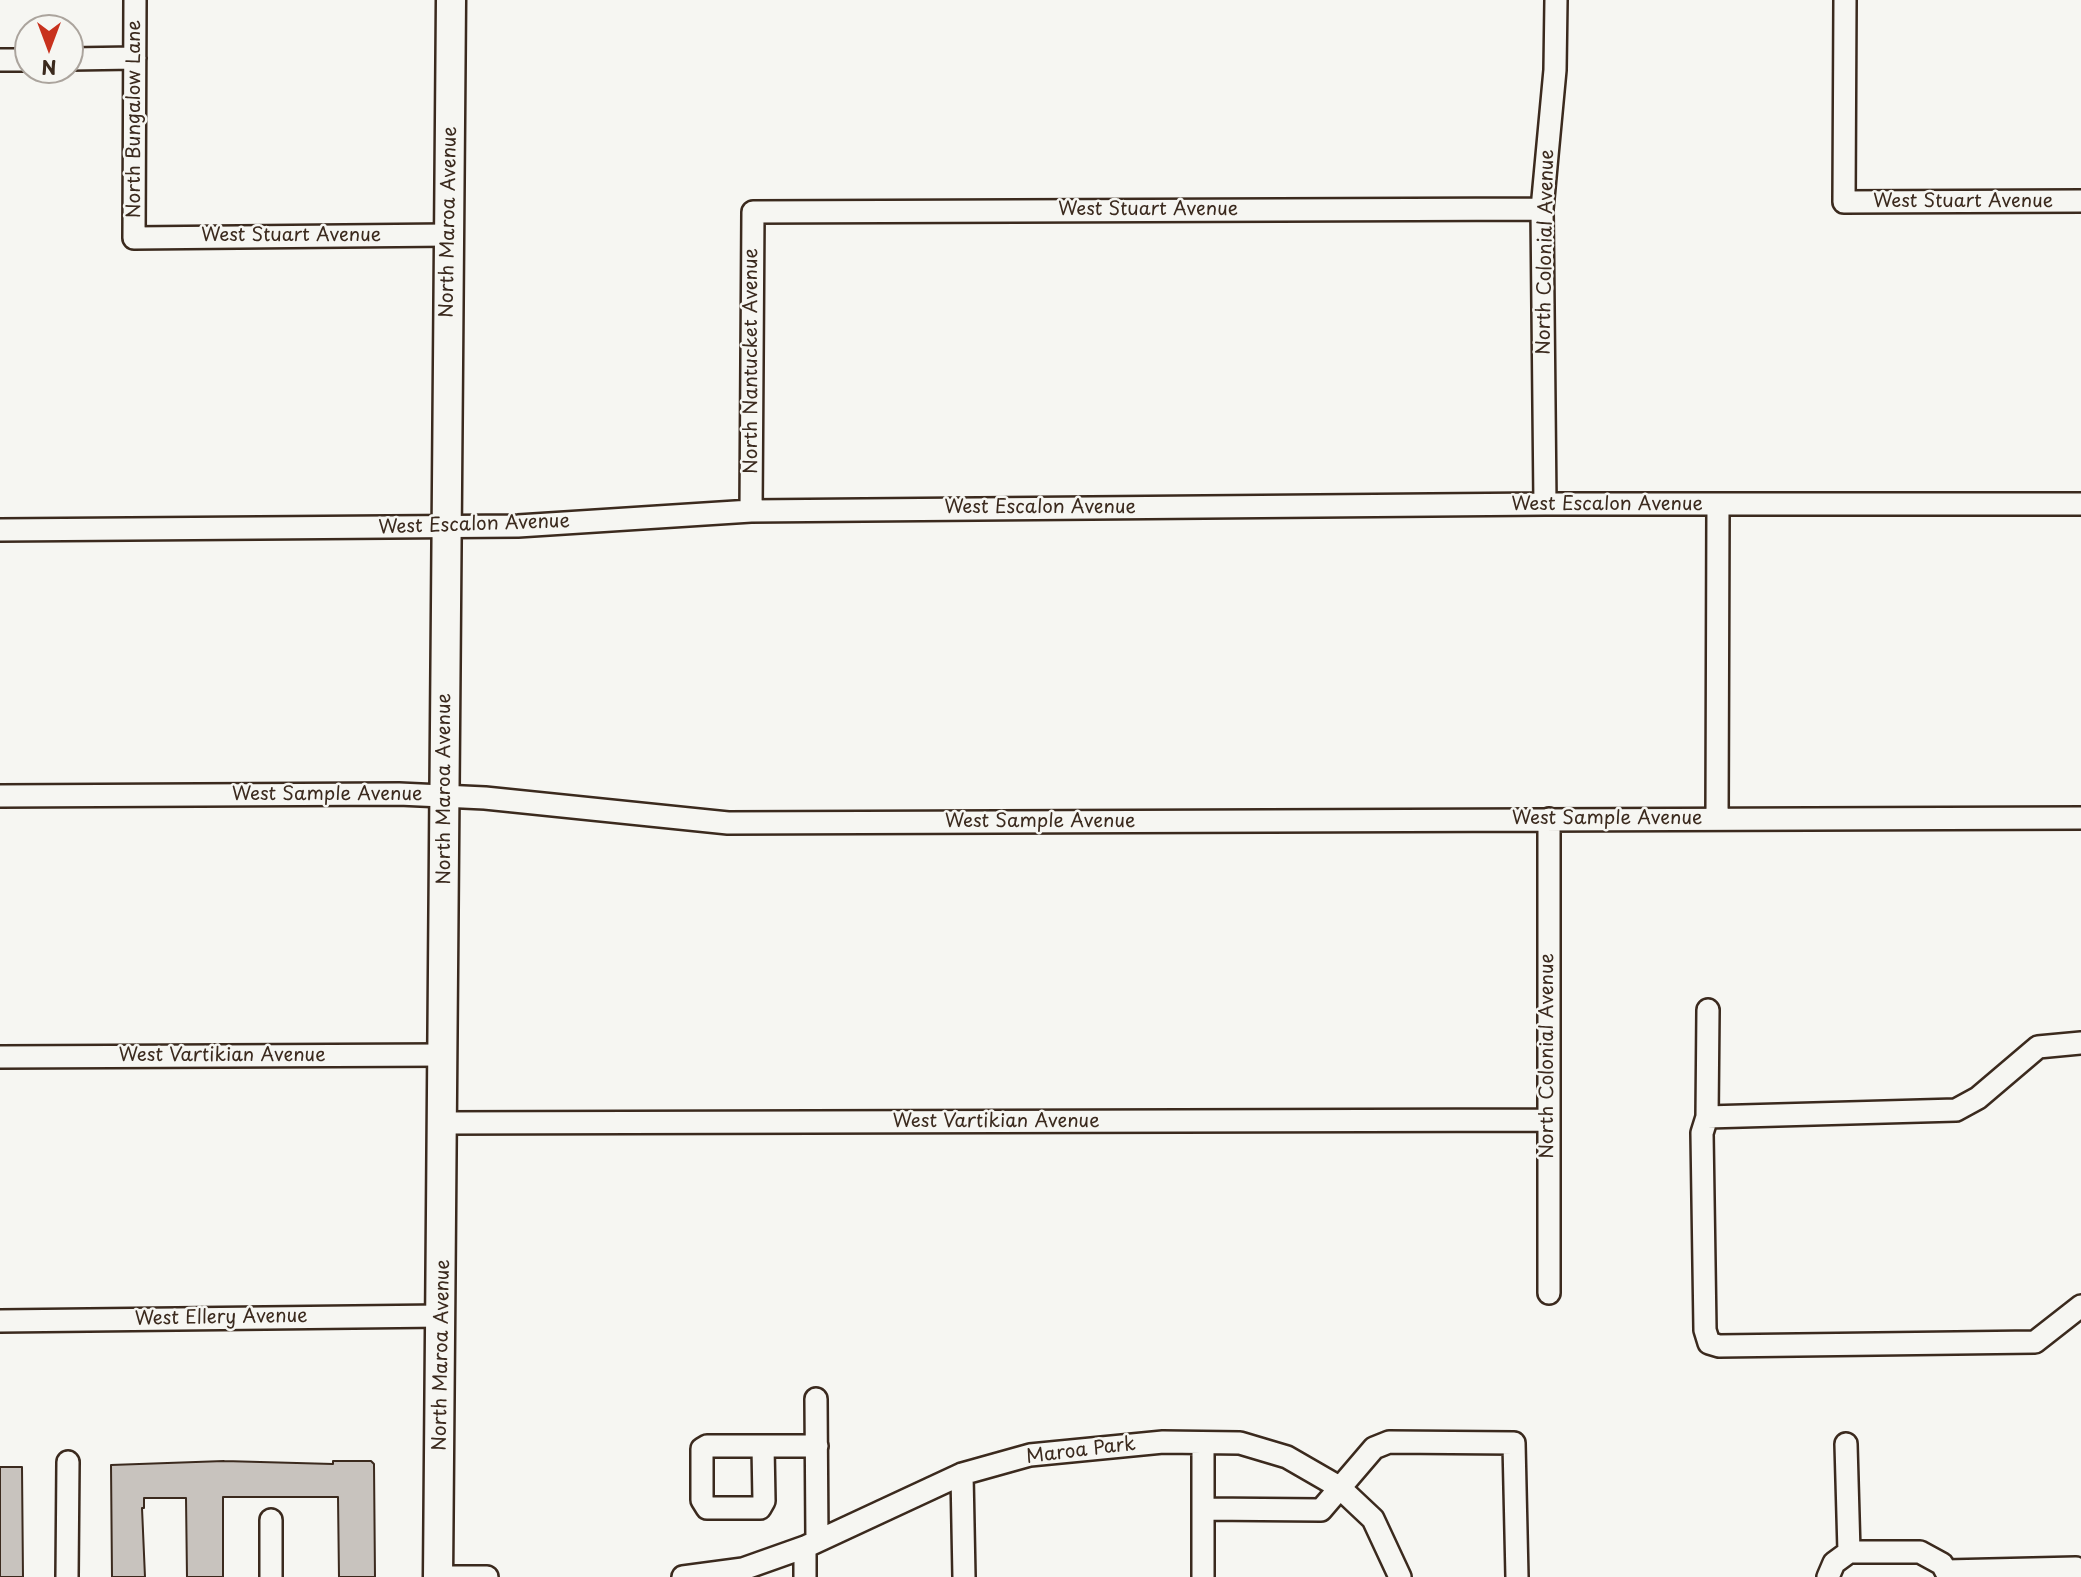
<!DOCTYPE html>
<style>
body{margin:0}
#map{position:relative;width:2081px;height:1577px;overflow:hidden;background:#f6f6f2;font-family:"Playpen Sans",sans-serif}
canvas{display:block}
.north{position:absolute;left:14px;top:14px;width:70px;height:70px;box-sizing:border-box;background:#f6f6f2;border:2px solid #aba49d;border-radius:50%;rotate:180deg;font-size:19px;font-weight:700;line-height:28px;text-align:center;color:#3b2a1e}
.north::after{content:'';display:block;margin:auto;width:24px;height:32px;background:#c8321e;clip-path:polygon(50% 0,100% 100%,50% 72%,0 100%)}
</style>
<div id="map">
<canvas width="2081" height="1577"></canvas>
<div class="north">N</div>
</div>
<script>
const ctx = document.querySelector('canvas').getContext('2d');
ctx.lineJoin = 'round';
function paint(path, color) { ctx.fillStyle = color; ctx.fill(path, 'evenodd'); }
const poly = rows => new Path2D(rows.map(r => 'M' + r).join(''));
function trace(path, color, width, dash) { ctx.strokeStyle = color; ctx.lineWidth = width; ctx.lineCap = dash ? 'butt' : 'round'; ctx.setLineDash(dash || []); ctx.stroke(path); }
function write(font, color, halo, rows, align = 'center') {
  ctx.font = font + ' "Playpen Sans",sans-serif'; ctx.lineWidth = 5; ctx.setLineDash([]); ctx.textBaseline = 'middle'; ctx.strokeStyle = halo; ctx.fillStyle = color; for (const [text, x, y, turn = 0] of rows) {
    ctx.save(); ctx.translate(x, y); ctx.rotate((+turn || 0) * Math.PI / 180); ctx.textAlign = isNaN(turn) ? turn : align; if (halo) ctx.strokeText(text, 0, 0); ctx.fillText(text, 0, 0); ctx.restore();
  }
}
const building = poly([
 [224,1461,333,1464,333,1461,371,1461,374,1464,375,1577,339,1577,338,1497,223,1497,223,1577,187,1577,186,1498,144,1498,144,1508,142,1508,145,1577,112,1577,111,1465,224,1461],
 [0,1467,22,1467,23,1577,0,1577,0,1467]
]);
const minor = poly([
 [135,0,134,238,449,235],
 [1845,0,1844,202,2081,201],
 [70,59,135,58],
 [0,60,28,60],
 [1545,504,1542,209,1555,70,1556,0],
 [751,511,753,212,1542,209],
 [0,530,518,526,751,511,1545,504,2081,504],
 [0,796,399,794,485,798,728,823,2081,818],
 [1717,818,1718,505],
 [1549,819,1549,1293],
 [1708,1010,1707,1117,1702,1133,1705,1330,1709,1343,1719,1346,2035,1342,2081,1306],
 [0,1057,444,1055],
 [1707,1117,1956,1110,1978,1098,2038,1047,2081,1043],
 [444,1123,1548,1120],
 [0,1321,442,1316],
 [816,1399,817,1541],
 [1846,1444,1849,1552],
 [763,1446,764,1501,760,1508,707,1508,702,1500,702,1449,707,1446,817,1446],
 [962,1474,964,1577],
 [1203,1509,1321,1510,1374,1448,1389,1442,1514,1443,1517,1577],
 [805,1547,805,1577],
 [1946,1571,2076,1568],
 [1203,1576,1203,1443],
 [67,1577,68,1462],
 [271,1577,271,1520],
 [438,1577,487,1577],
 [683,1577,743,1569,805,1547,962,1474,1030,1455,1163,1442,1240,1443,1287,1457,1339,1487,1373,1519,1400,1577],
 [1828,1577,1834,1563,1849,1552,1920,1552,1942,1564,1949,1577]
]);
const major = poly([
 [438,1577,451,0]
]);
const streetNames = [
 ["North Bungalow Lane",135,119,-90],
 ["West Stuart Avenue",1963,202],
 ["West Stuart Avenue",1148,210],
 ["North Maroa Avenue",449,222,-89],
 ["West Stuart Avenue",291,236],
 ["North Colonial Avenue",1546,252,-89],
 ["North Nantucket Avenue",752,361,-90],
 ["West Escalon Avenue",1607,505],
 ["West Escalon Avenue",1040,508],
 ["West Escalon Avenue",474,525,-2],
 ["North Maroa Avenue",445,789,-90],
 ["West Sample Avenue",327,795],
 ["West Sample Avenue",1607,819],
 ["West Sample Avenue",1040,822],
 ["West Vartikian Avenue",222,1056],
 ["North Colonial Avenue",1548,1056,-90],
 ["West Vartikian Avenue",996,1122],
 ["West Ellery Avenue",221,1318,-1],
 ["North Maroa Avenue",442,1355,-89],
 ["Maroa Park",1081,1451,-7]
];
paint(building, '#c8c3be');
trace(building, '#3b2a1e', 2);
trace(minor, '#3b2a1e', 26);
trace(major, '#3b2a1e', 33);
trace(minor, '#f6f6f2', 21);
trace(major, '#f6f6f2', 28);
write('19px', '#3b2a1e', '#f6f6f2', streetNames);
</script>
